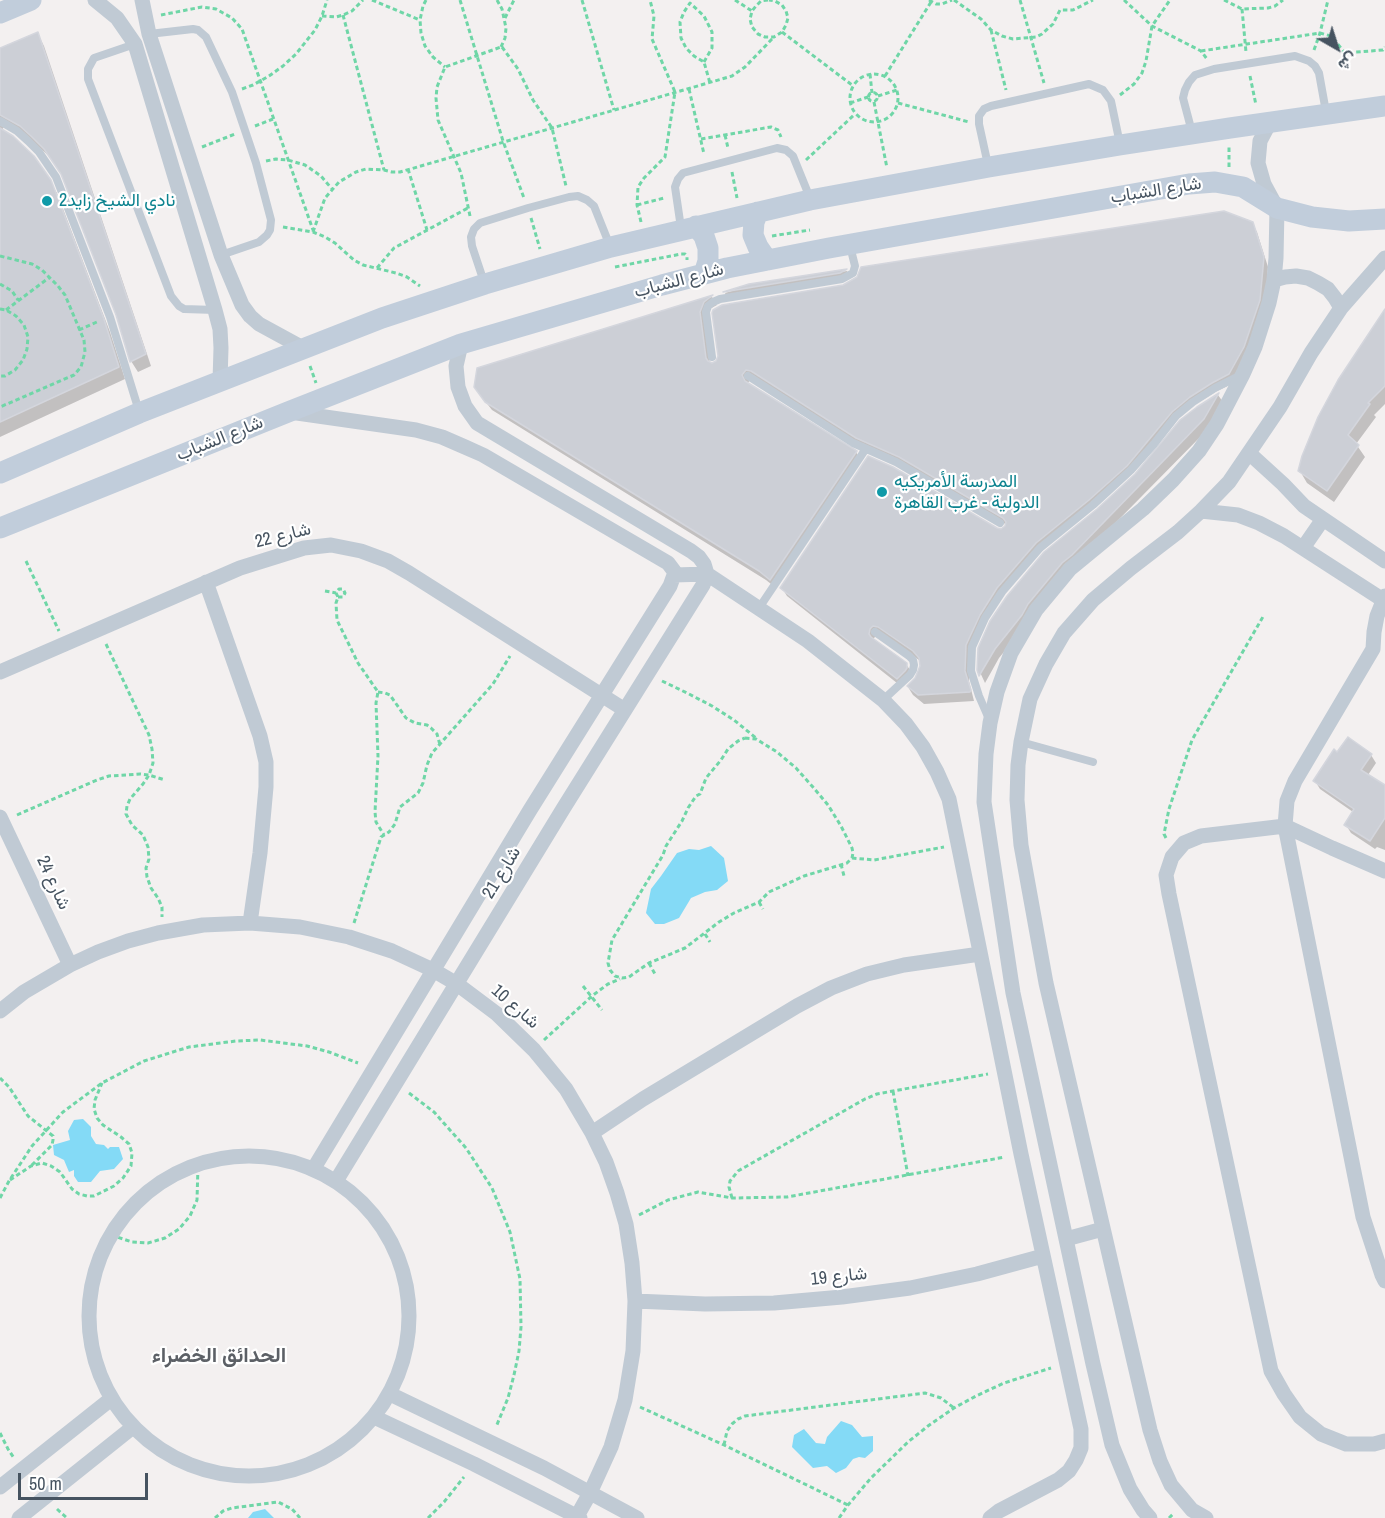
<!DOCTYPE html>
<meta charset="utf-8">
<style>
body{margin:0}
#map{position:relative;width:1385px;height:1518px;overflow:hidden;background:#f3f0f0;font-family:"Archivo Narrow",Vazirmatn,sans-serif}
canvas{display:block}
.north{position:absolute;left:1307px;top:18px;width:60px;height:60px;-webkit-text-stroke:4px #fff;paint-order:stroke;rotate:141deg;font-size:16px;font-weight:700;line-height:24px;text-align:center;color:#465360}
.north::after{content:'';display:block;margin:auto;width:21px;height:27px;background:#465360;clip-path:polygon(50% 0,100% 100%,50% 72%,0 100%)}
.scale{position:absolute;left:18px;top:1473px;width:130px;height:27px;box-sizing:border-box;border:3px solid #465360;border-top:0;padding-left:8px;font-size:18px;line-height:21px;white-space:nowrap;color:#465360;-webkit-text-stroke:4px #fff;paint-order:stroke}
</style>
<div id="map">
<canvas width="1385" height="1518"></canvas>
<div class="north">ش</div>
<div class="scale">50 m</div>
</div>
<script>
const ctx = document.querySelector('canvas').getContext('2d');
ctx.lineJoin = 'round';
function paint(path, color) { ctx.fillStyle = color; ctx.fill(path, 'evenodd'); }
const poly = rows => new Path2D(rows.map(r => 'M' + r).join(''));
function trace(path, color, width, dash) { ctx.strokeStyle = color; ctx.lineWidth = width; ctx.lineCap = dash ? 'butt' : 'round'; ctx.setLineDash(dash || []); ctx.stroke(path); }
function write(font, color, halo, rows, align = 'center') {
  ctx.font = font + ' "Archivo Narrow",Vazirmatn,sans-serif'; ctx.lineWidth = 4.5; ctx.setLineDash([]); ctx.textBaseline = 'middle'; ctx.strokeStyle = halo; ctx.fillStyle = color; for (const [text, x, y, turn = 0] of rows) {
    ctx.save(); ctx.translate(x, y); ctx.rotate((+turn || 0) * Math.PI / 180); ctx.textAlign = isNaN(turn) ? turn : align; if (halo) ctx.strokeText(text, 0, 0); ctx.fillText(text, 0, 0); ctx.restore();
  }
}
const water = poly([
 [711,846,724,858,728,881,717,890,705,892,691,898,679,918,664,924,655,924,646,913,651,889,661,876,677,853,689,849,699,850],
 [83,1119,91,1127,91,1136,96,1144,104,1145,108,1149,110,1147,119,1147,123,1159,114,1169,100,1171,91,1182,78,1182,74,1176,74,1170,69,1172,64,1160,54,1155,53,1145,70,1140,68,1131,74,1120],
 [841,1421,852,1425,862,1437,873,1436,873,1451,865,1458,859,1457,853,1459,846,1468,836,1473,827,1466,813,1468,792,1447,794,1435,804,1429,816,1443,825,1444,827,1437],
 [265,1509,274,1518,248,1518,253,1512]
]);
const shadow = poly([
 [38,34,44,46,151,366,138,372,131,361,117,314,64,177,53,160,40,148,4,127,2,130,49,181,57,193,110,332,125,379,0,437,0,50],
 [1252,223,1257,232,1268,267,1265,305,1234,383,1217,391,1194,405,1177,420,1131,474,1041,552,1002,597,984,624,970,654,969,681,974,701,924,704,913,695,908,687,916,679,921,666,919,660,884,635,878,634,874,638,874,640,906,664,912,673,902,687,787,596,782,588,1001,531,1007,525,905,465,862,446,751,379,747,384,856,452,861,461,776,588,766,580,492,410,481,396,479,369,712,297,717,305,708,310,704,322,710,364],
 [847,271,851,278,729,301,725,293,749,286],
 [1385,311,1385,404,1374,415,1376,417,1356,444,1365,457,1334,502,1307,483,1300,471],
 [1218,395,1223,402,1209,428,1076,563,999,658,985,683,979,670,979,649,1197,408],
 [1338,754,1371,755,1376,763,1368,775,1385,786,1385,850,1377,847,1375,849,1351,833,1346,825,1353,812,1320,789,1315,781]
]);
const building = poly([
 [38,32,146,354,130,362,116,315,61,174,44,149,32,137,20,126,0,115,0,48,38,32],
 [0,128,13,136,34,156,51,180,104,319,119,367,0,422,0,128],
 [1224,211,1253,222,1264,257,1260,300,1244,347,1229,374,1212,383,1190,397,1172,412,1127,466,1089,500,1036,543,997,588,980,615,966,645,965,671,971,690,970,692,918,695,907,686,915,678,920,666,919,658,913,651,878,627,873,626,870,629,869,634,871,637,907,663,907,668,905,671,897,679,780,588,868,456,893,467,997,528,1001,529,1005,526,1006,522,1003,518,899,457,856,438,751,371,746,370,742,375,745,381,857,451,770,580,759,571,485,402,474,387,477,368,713,295,704,302,700,312,706,358,708,361,712,363,716,361,718,356,712,313,713,310,722,305,843,285,857,277,861,267,1224,211],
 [847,269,840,273,723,292,749,284,847,269],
 [1385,309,1385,386,1368,403,1370,404,1348,435,1359,445,1327,491,1298,471,1302,456,1318,417,1338,380,1385,309],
 [1219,393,1204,419,1072,555,1062,563,1028,604,1022,615,995,649,979,676,977,670,978,648,990,621,1007,596,1044,552,1097,509,1135,474,1180,420,1197,407,1219,393],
 [1348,737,1372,754,1361,770,1385,785,1385,818,1370,841,1344,825,1354,809,1313,781,1334,749,1337,752,1348,737]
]);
const path = poly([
 [372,0,420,20],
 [426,0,423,6,420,20,421,33,425,46,433,57,445,67],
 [460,0,503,141,524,198],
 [497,0,502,9,506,28,505,38,501,47],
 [582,0,614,110],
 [735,0,752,11],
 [768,0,761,1,756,6,752,11,750,19,752,27,758,34,765,37,774,37,782,32,786,25,788,18,786,11,782,5,775,1,769,0],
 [929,0,936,4,942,4,952,0],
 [954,0,981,19,991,30,1002,36,1013,39,1036,37,1042,34,1053,24,1060,10,1073,10,1093,0],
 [1020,0,1044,83],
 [1124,0,1152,26,1201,51,1207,59],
 [1224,0,1242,9,1268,8,1275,6,1283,0],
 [1242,9,1246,52],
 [161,15,202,7,216,9,232,18,242,29,313,230],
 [343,15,384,170],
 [322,16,336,17,343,15,352,11,363,0],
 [505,18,514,0],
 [991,30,1006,90],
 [782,32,852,85],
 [502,47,518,69,533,100,552,128,566,186],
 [1314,50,1320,33,1328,0],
 [1201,51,1320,33,1331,36,1345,53,1383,50,1385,47],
 [704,62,712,48,712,32,704,16,690,3,684,12,680,22,681,38,686,48,694,56,704,62,710,83],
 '850 98a24 24 0 1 1 48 0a24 24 0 1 1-48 0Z',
 [870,74,872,93],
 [885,76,931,2],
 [1250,76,1256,105],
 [242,89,253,85,269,76,283,66,296,54,315,30,322,16,327,0],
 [689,89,704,154],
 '868.5 97a4.5 4.5 0 1 1 9 0a4.5 4.5 0 1 1-9 0Z',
 [1120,95,1134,84,1142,73,1146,61,1152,26,1170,0],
 [878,96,897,90],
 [874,102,887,168],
 [850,103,868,97],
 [898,103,969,122],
 [255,126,273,119],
 [725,135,728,148],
 [701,139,771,127,778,130,781,137],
 [202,147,235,134],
 [806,160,855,114],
 [266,161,276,159,288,160,305,165,321,176,332,189],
 [1229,167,1229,147],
 [408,169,427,230],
 [732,172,737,198],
 [637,205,664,198],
 [470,216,461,173,438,120,436,98,437,87,445,67,501,47],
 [531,218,540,249],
 [641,222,637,205,638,187,644,178,665,157,675,92,652,39,654,16,650,0],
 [283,227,313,232,325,237,335,243,354,260,363,265,396,273,407,277,420,286],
 [313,232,325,198,339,182,356,172,366,169,384,170,392,172,400,172,732,76,745,67,774,37],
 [772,236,810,230],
 [0,256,32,264,42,270,58,286,65,295,84,340,85,352,81,367,74,375,0,407],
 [615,267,681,254,685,254,687,257,687,260],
 [377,268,394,248,468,208],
 [0,284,12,291,18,300],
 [0,309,6,310,16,316,24,325,28,337,27,349,23,360,15,370,5,376,0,376],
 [6,310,50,277],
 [79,330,99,321],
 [310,366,316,383],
 [26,561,59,631],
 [325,591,336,593],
 [338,597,343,597,345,593,343,589,339,589,336,593,338,597,336,603,337,620,358,663,378,692,376,703,378,756,375,812,376,822,384,835],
 [106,644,149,735,152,749,153,763,149,775,143,784,130,799,127,806,126,814,132,825,143,835,148,847,149,859,146,868,147,877,151,888,158,898,162,907,162,917],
 [662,681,689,694,712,706,734,720,756,738],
 [378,692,385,693,390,695,406,718,415,723,427,725,431,728,437,734,440,745],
 [745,738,756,739,777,752,796,768,812,786,828,805,841,826,852,848,853,853,852,858,847,863,804,876,769,892,759,902,734,913,719,922,685,948,649,963,629,977,622,978,615,976,610,970,608,963,612,940,663,855,666,846,682,821,688,808,696,796,700,794,706,778,721,760,728,749,738,741,745,738],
 [17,815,97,780,109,776,140,774,149,775,165,780],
 [1166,838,1164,834,1169,809,1192,740,1264,615],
 [852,858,874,860,944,847],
 [841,864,844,876],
 [759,902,763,909],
 [354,923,381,837,389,832,395,824,400,807,418,793,423,783,427,765,432,753,493,684,510,656],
 [705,934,710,942],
 [649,963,656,976],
 [583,986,602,1010],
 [544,1040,592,996,608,984,620,979],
 [0,1078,9,1087,28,1116,53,1136,53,1140,52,1145,31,1166],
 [893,1091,908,1176],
 [409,1093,434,1112,466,1148,492,1188,510,1232,520,1279,521,1327,519,1351,514,1375,508,1398,496,1427],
 [10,1180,31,1166,42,1163,51,1166,60,1172,72,1189,79,1194,87,1196,94,1196,114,1186,123,1178,131,1166,132,1153,129,1144,121,1137,103,1125,97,1118,94,1109,95,1100,102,1083],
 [0,1198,9,1181,32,1146,63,1112,102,1083,144,1061,189,1047,236,1041,260,1040,307,1046,329,1052,358,1063],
 [732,1198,729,1187,730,1181,738,1171,865,1099,877,1094,893,1091,988,1074],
 [639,1215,668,1200,698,1192,732,1198,787,1197,1005,1157],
 [111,1235,132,1242,148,1243,165,1238,179,1229,190,1216,197,1200,198,1166],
 [640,1407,724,1445,848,1505],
 [0,1433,8,1449,14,1458],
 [724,1445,727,1431,732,1424,738,1419,745,1416,925,1393,941,1398,954,1408],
 [57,1509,67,1518],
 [215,1518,223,1511,232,1508,278,1502,292,1509,300,1518],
 [428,1518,444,1502,464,1477],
 [839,1518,848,1505,871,1478,908,1442,928,1426,954,1408,976,1396,1004,1383,1051,1368],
 [1169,1518,1174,1513]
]);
const lane = poly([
 [149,34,193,29,198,30,206,37,232,92,256,163,271,220,270,230,267,235,259,242,221,255],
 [135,44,94,58,88,69,88,79,171,296,179,306,184,309,215,310],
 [0,121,17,131,28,141,39,152,56,177,110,317,139,411],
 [1192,132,1183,98,1185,90,1189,82,1195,75,1214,69,1295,56,1309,61,1315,66,1319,73,1326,112],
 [988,165,979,124,979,116,984,109,991,106,1089,84,1103,90,1111,101,1120,144],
 [681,228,675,187,678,179,683,173,777,148,786,150,793,156,810,198],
 [484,282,472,246,471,237,474,229,480,223,528,208,569,197,578,196,587,200,594,206,610,246],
 [712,357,706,312,708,306,713,302,720,299,842,279,853,273,855,266,850,246],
 [748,376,853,443,896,462,1000,523],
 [759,608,865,450],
 [875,632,909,656,913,660,914,665,913,670,910,675,883,700],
 [989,719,979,696,971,671,972,647,985,618,1002,592,1040,548,1093,505,1131,470,1154,444,1176,416,1193,402,1215,388,1239,376],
 [1021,742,1093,762]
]);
const street = poly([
 [95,0,117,18,135,44,215,310,220,329,221,348,220,381],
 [142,0,149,34,221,255,242,305,250,316,259,324,303,348],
 [1274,280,1285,277,1296,276,1308,278,1318,283,1328,289,1335,298,1341,308],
 [290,412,416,430,442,437,465,447,483,455,668,563,674,571,674,575,670,586,530,810,314,1168],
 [1249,453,1283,484,1304,506,1385,561],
 [1201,511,1238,515,1259,523,1284,536,1383,600],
 [1303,548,1323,519],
 [674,575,707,574,808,641,883,700,906,724,923,747,937,772,949,799,1021,1154,1081,1429,1081,1448,1076,1460,1069,1471,1058,1480,999,1511,990,1518],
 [206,582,260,736,266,762,266,787,260,853,250,923],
 [1385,596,1377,616,1374,632,1373,649,1295,781,1287,801,1285,826,1363,1217,1382,1275,1385,1281],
 [0,672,240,568,304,548,331,545,361,551,388,561,409,573,625,710],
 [0,817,70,965],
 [1385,871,1332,848,1285,826,1201,836,1184,843,1172,857,1166,875,1169,894,1271,1371,1284,1394,1300,1417,1321,1434,1346,1444,1374,1444,1385,1441],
 [0,1011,24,992,70,965,98,952,128,941,158,933,203,925,250,923,300,927,349,937,392,951,433,970,457,984,497,1014,534,1050,566,1089,592,1133,606,1162,617,1193,626,1224,632,1263,635,1301,633,1351,625,1400,611,1447,590,1493,576,1518],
 [592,1133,643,1099,797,1006,831,988,867,974,904,965,980,954],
 '89 1316a160 160 0 1 1 320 0a160 160 0 1 1-320 0Z',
 [336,1181,563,809,703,585,707,574,704,564,699,557,691,551,477,423,465,406,458,387,456,366,461,344],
 [1066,1239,1103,1229],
 [635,1301,705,1304,774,1303,842,1297,910,1288,977,1274,1043,1256],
 [390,1394,544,1468,637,1518],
 [374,1417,474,1464,580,1518],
 [0,1487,111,1399],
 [19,1518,133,1427],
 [1150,1518,1143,1510,1130,1489,1112,1445,1093,1364,1066,1239,1013,993,984,802,986,754,990,723,997,692,1011,653,1036,610,1070,569,1143,509,1173,480,1199,451,1217,424,1243,374,1255,347,1269,303,1274,280,1276,258,1277,208,1264,184,1258,163,1260,141,1270,122],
 [1206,1518,1192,1510,1171,1485,1160,1461,1150,1430,1046,983,1021,845,1017,800,1018,765,1021,742,1030,699,1046,664,1064,633,1093,600,1131,568,1178,532,1201,511,1229,482,1280,407,1311,353,1341,308,1385,258]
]);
const secondary = poly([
 [0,13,31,0],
 [758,212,754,222,753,235,758,247,767,260],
 [696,226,704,236,708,248,708,261,704,274],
 [0,473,139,413,382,318,485,284,611,247,810,200,989,167,1120,145,1230,128,1385,106],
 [0,528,288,412,461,344,662,285,727,268,829,248,1189,184,1215,182,1243,187,1277,208,1312,217,1349,221,1385,219]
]);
const markers = [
 [47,201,6,"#0f9aa8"],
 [882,492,6,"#0f9aa8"]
];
const streetNames = [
 ["شارع الشباب",1156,191,-9],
 ["شارع الشباب",679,281,-15],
 ["شارع الشباب",220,439,-22],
 ["شارع 22",283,536,-14],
 ["شارع 21",502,873,-59],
 ["شارع 24",53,883,65],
 ["شارع 10",515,1007,41],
 ["شارع 19",839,1277,-6]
];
const cultureNames = [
 ["نادي الشيخ زايد2",59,201],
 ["المدرسة الأمريكيه",894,482],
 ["الدولية - غرب القاهرة",894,503]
];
const quarterNames = [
 ["الحدائق الخضراء",219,1356]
];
paint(water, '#84daf6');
paint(shadow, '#0003');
paint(building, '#cccfd6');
trace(building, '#d4d6dd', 1.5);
trace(path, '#6fd6a7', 3, [4.5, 3]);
trace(lane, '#c0cad4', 8);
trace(street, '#c0cad4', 15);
trace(secondary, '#c1cddb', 21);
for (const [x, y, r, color] of markers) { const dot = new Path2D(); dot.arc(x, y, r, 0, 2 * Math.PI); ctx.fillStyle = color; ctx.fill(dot); trace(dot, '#fff', 2); }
write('18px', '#465360', '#fff', streetNames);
write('18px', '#0d838f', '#fff', cultureNames, 'left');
write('bold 21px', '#5c6066', '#fff', quarterNames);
</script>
